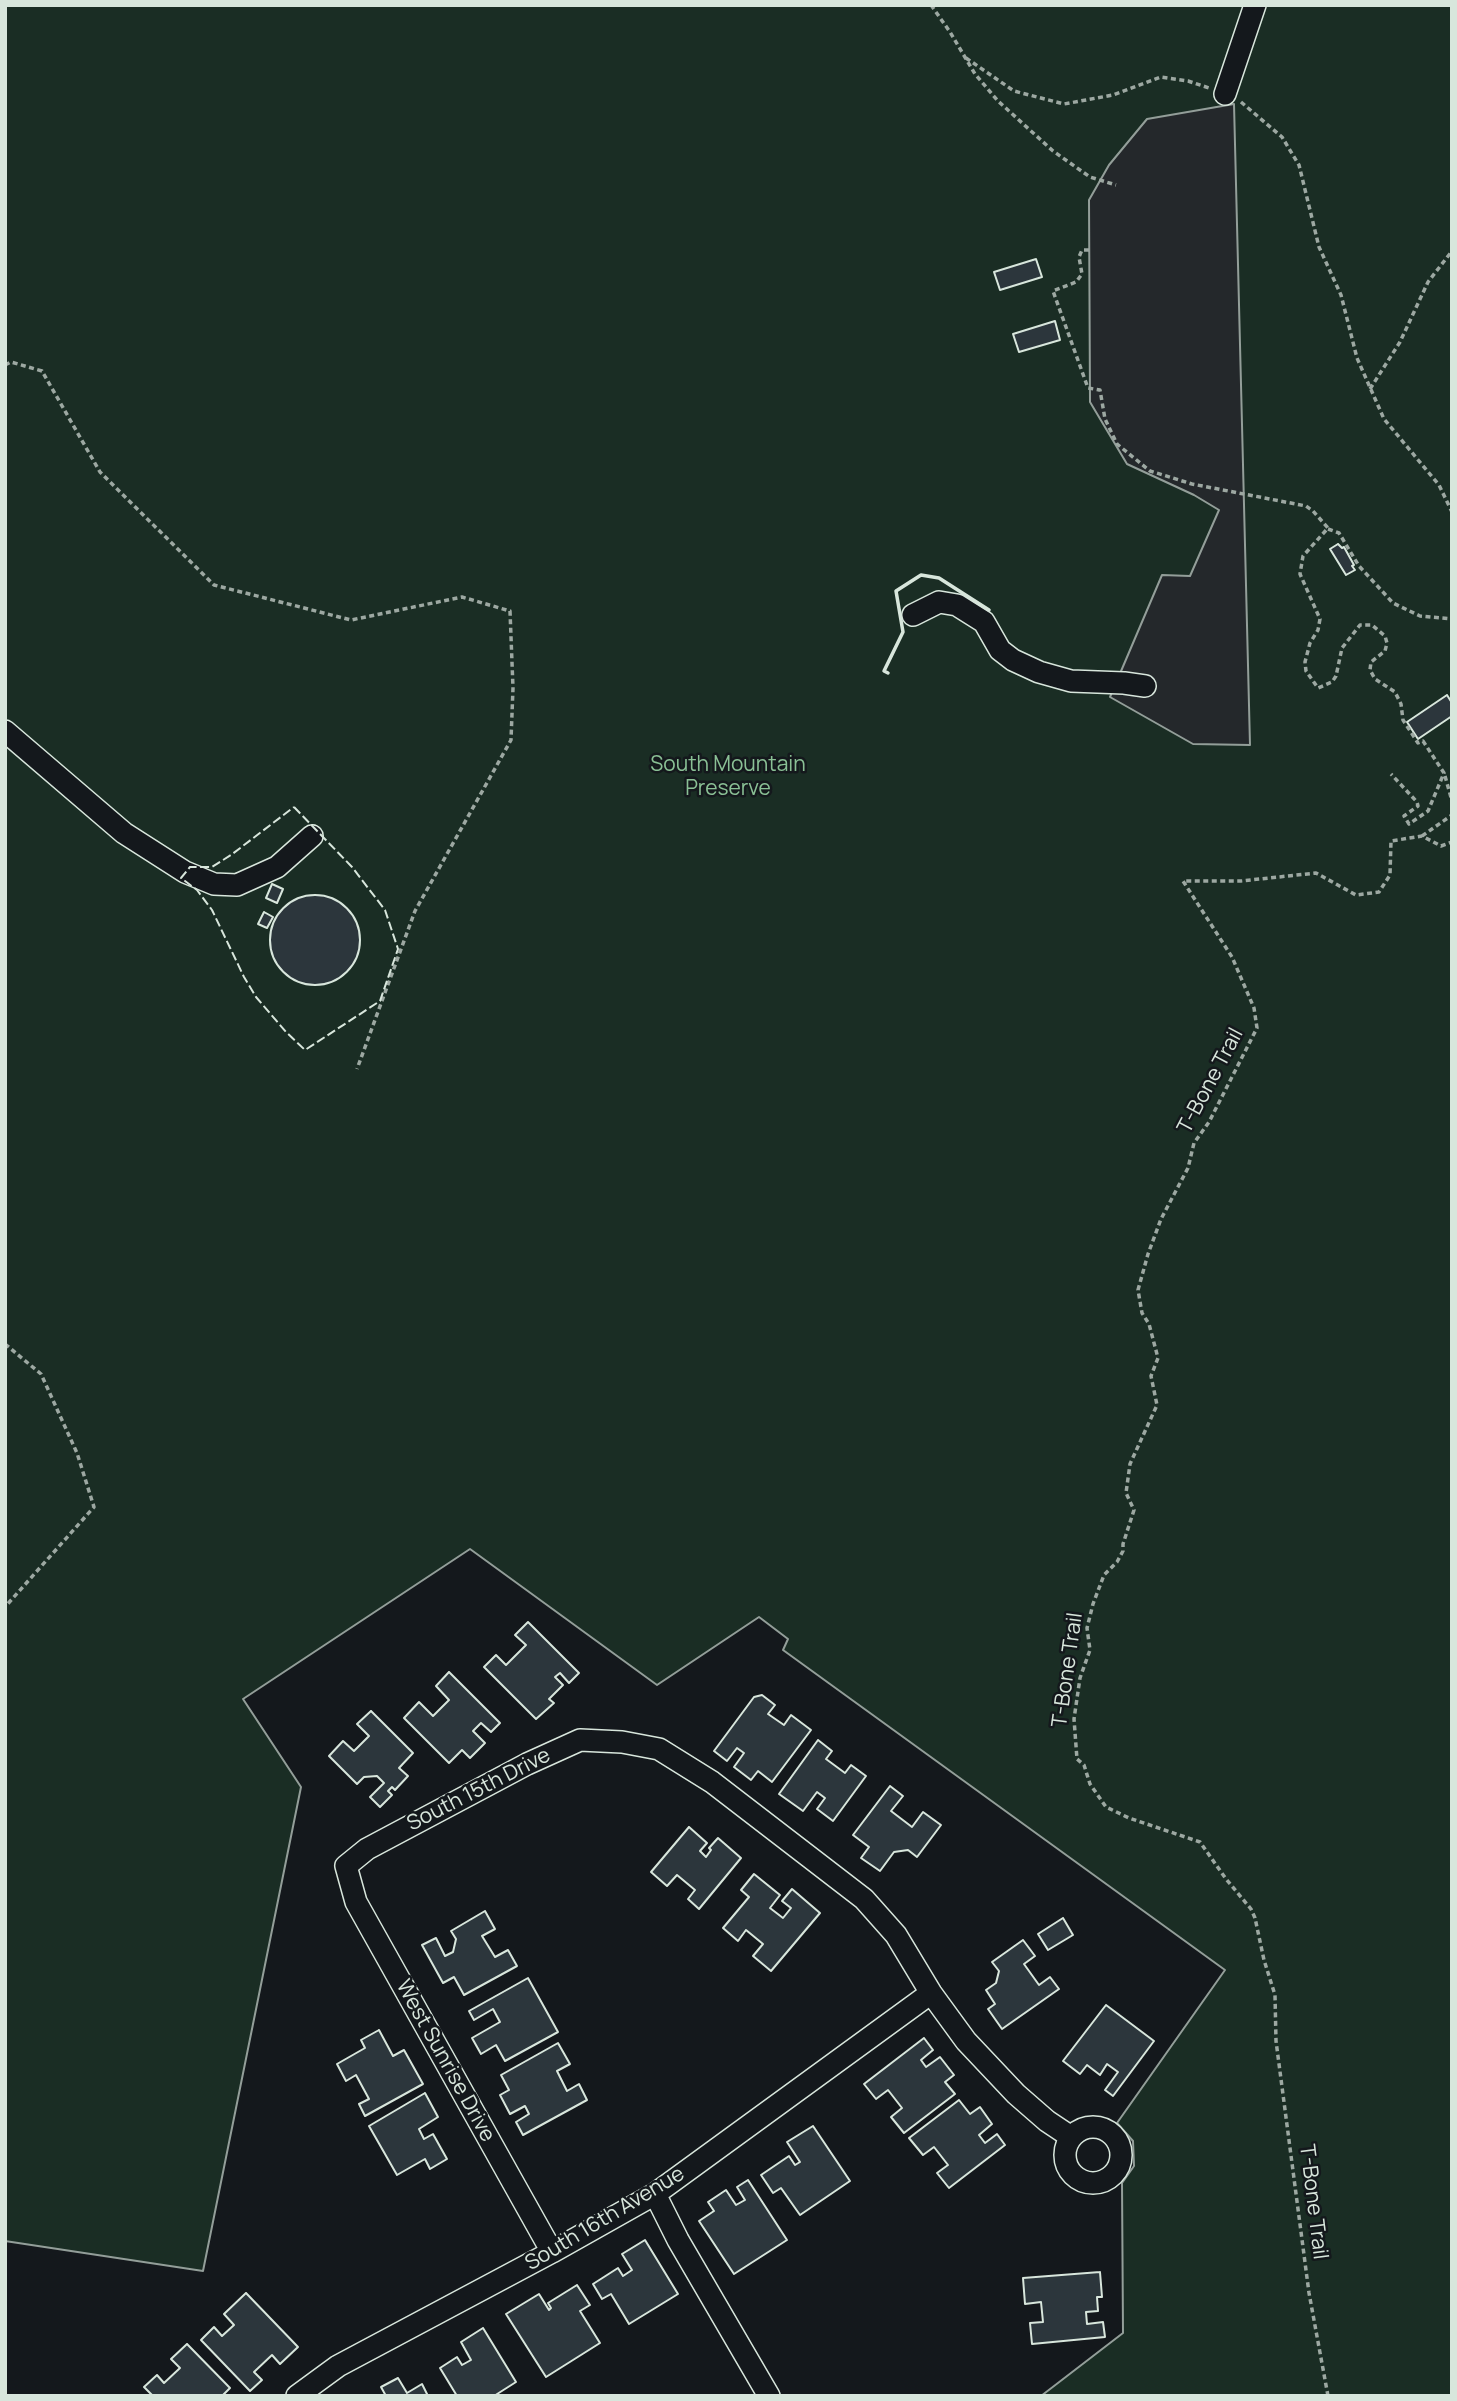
<!DOCTYPE html>
<style>
body{margin:0}
#map{position:relative;width:1457px;height:2401px;overflow:hidden;background:#14181c;font-family:Manrope,sans-serif}
canvas{display:block}
.frame{position:absolute;inset:0;border:7px solid #d8e6dc;pointer-events:none}
</style>
<div id="map">
<canvas width="1457" height="2401"></canvas>
<div class="frame"></div>
</div>
<script>
const ctx = document.querySelector('canvas').getContext('2d');
ctx.lineJoin = 'round';
function paint(path, color) { ctx.fillStyle = color; ctx.fill(path, 'evenodd'); }
const poly = rows => new Path2D(rows.map(r => 'M' + r).join(''));
function trace(path, color, width, dash) { ctx.strokeStyle = color; ctx.lineWidth = width; ctx.lineCap = dash ? 'butt' : 'round'; ctx.setLineDash(dash || []); ctx.stroke(path); }
function write(font, color, halo, rows, align = 'center') {
  ctx.font = font + ' Manrope,sans-serif'; ctx.lineWidth = 5; ctx.setLineDash([]); ctx.textBaseline = 'middle'; ctx.strokeStyle = halo; ctx.fillStyle = color; for (const [text, x, y, turn = 0] of rows) {
    ctx.save(); ctx.translate(x, y); ctx.rotate((+turn || 0) * Math.PI / 180); ctx.textAlign = isNaN(turn) ? turn : align; if (halo) ctx.strokeText(text, 0, 0); ctx.fillText(text, 0, 0); ctx.restore();
  }
}
const green = poly([
 [5,5,1452,5,1452,2396,1041,2396,1123,2333,1122,2183,1134,2166,1133,2141,1117,2123,1225,1970,783,1650,788,1639,759,1617,657,1685,470,1549,243,1699,301,1787,203,2271,5,2241,5,5]
]);
const parking = poly([
 [1234,104,1250,745,1193,744,1110,697,1162,575,1190,576,1219,510,1194,495,1127,464,1090,402,1089,200,1109,165,1147,119,1234,104]
]);
const building = poly([
 [1036,259,1042,277,1000,290,994,272,1036,259],
 [1055,321,1060,340,1019,352,1013,334,1055,321],
 [1338,544,1342,548,1344,547,1354,565,1352,566,1355,570,1346,575,1330,549,1338,544],
 [1447,695,1452,703,1452,716,1418,739,1407,722,1447,695],
 [272,884,283,889,277,903,266,898,272,884],
 '270 940a45 45 0 1 1 90 0a45 45 0 1 1-90 0Z',
 [264,912,273,917,267,928,258,924,264,912],
 [528,1622,579,1673,569,1683,560,1673,555,1677,563,1685,549,1699,554,1703,536,1719,484,1667,496,1655,506,1665,526,1645,515,1635,528,1622],
 [449,1672,500,1723,491,1732,481,1723,473,1731,485,1743,470,1758,462,1750,449,1763,404,1718,419,1702,433,1716,449,1700,436,1686,449,1672],
 [762,1695,775,1705,768,1714,784,1725,791,1715,811,1730,772,1782,758,1771,751,1780,734,1767,744,1753,737,1748,727,1761,714,1751,754,1697,762,1695],
 [371,1711,413,1753,399,1768,408,1776,395,1790,392,1787,388,1791,392,1795,380,1807,370,1797,384,1783,377,1776,364,1777,357,1784,329,1756,343,1741,354,1751,369,1736,357,1724,371,1711],
 [818,1740,832,1751,826,1759,845,1773,851,1765,866,1776,833,1821,817,1809,825,1798,817,1792,803,1811,779,1794,818,1740],
 [890,1786,903,1796,891,1811,912,1827,923,1812,941,1825,917,1857,908,1850,894,1852,880,1871,861,1858,869,1847,853,1835,890,1786],
 [689,1827,707,1843,700,1851,706,1857,711,1850,709,1848,718,1838,741,1858,699,1909,688,1899,695,1890,677,1875,667,1886,651,1872,689,1827],
 [754,1874,780,1895,770,1908,783,1918,791,1908,782,1901,792,1889,820,1913,771,1971,753,1956,763,1944,746,1930,738,1941,723,1928,749,1897,741,1890,754,1874],
 [485,1911,495,1929,482,1936,495,1957,508,1950,517,1966,464,1995,454,1977,443,1983,422,1945,436,1938,445,1956,453,1952,456,1939,451,1931,485,1911],
 [1063,1918,1073,1935,1048,1950,1038,1934,1063,1918],
 [1023,1940,1035,1956,1024,1964,1039,1985,1050,1977,1059,1989,1002,2029,988,2009,995,2004,986,1990,996,1983,999,1971,992,1962,1023,1940],
 [528,1978,558,2032,505,2061,496,2045,481,2054,472,2038,500,2022,493,2009,474,2020,469,2011,528,1978],
 [1106,2005,1154,2041,1113,2096,1105,2090,1118,2072,1107,2064,1100,2075,1087,2065,1080,2074,1063,2061,1106,2005],
 [379,2030,393,2056,404,2050,423,2084,365,2116,359,2104,369,2099,356,2075,346,2081,337,2064,365,2048,361,2040,379,2030],
 [924,2038,933,2050,921,2060,926,2067,940,2057,954,2075,945,2082,955,2094,904,2133,891,2117,902,2108,888,2090,876,2099,864,2084,924,2038],
 [558,2043,570,2064,557,2071,567,2091,579,2084,587,2100,523,2135,516,2122,529,2114,525,2106,510,2114,500,2095,509,2090,501,2075,558,2043],
 [425,2093,438,2117,419,2129,424,2139,433,2134,447,2159,430,2169,425,2159,397,2175,369,2126,425,2093],
 [959,2100,970,2114,980,2107,992,2124,979,2135,985,2143,997,2134,1005,2145,949,2188,937,2173,948,2165,934,2147,923,2155,909,2138,959,2100],
 [813,2126,850,2181,800,2215,781,2188,773,2193,761,2175,789,2156,795,2165,800,2162,787,2142,813,2126],
 [748,2180,787,2240,734,2274,699,2221,714,2211,708,2202,726,2190,736,2205,745,2200,737,2187,748,2180],
 [645,2240,678,2294,629,2324,611,2294,602,2299,593,2284,618,2268,623,2276,632,2270,622,2254,645,2240],
 [1100,2272,1102,2297,1097,2297,1098,2311,1086,2312,1087,2324,1103,2322,1105,2337,1032,2344,1030,2323,1043,2322,1041,2302,1025,2304,1023,2278,1100,2272],
 [577,2285,590,2305,580,2311,600,2343,546,2377,506,2314,539,2294,549,2310,551,2308,548,2303,577,2285],
 [246,2293,298,2347,280,2364,272,2355,254,2372,262,2380,250,2391,201,2340,214,2327,222,2336,234,2325,224,2314,246,2293],
 [483,2328,516,2382,494,2396,457,2396,440,2368,457,2357,462,2365,471,2360,461,2342,483,2328],
 [187,2344,230,2388,222,2396,153,2396,144,2387,157,2375,164,2383,180,2368,171,2359,187,2344],
 [398,2378,407,2393,422,2384,428,2396,386,2396,381,2387,398,2378]
]);
const path = poly([
 [931,5,950,32,975,74,998,101,1053,151,1090,177,1116,185],
 [966,58,1014,91,1064,104,1113,95,1161,77,1188,81,1209,88],
 [1241,102,1282,137,1299,165,1319,247,1341,295,1357,358,1384,419,1439,485,1452,512],
 [1089,250,1082,250,1079,257,1082,274,1076,282,1053,291,1088,388,1100,390,1105,419,1117,444,1150,471,1192,484,1306,506,1313,511,1328,528,1303,556,1300,574,1320,619,1318,630,1310,643,1305,662,1306,671,1318,688,1332,682,1336,676,1342,648,1360,625,1372,625,1385,636,1387,643,1385,651,1371,662,1370,670,1375,679,1395,692,1401,704,1403,720,1418,743,1423,741,1444,773,1428,811,1409,824,1404,816,1418,806,1417,802,1391,774],
 [5,365,11,362,42,371,100,472,214,585,351,620,462,597,510,611,513,688,511,740,415,911,357,1069],
 [1370,389,1400,342,1428,282,1452,251],
 [1328,529,1339,533,1359,566,1393,603,1420,616,1452,619],
 [1445,776,1452,801],
 [1422,836,1452,815],
 [5,1344,41,1374,77,1453,94,1507,5,1607],
 [1328,2396,1309,2293,1276,2041,1275,1995,1264,1960,1255,1918,1251,1909,1226,1879,1200,1842,1129,1818,1106,1807,1090,1784,1084,1765,1077,1759,1074,1719,1080,1678,1090,1650,1087,1628,1093,1604,1104,1575,1117,1562,1123,1551,1123,1544,1134,1510,1126,1493,1130,1464,1157,1405,1151,1376,1158,1358,1149,1324,1142,1313,1138,1290,1148,1254,1161,1219,1188,1168,1194,1143,1209,1122,1257,1028,1254,1008,1232,957,1183,881,1241,881,1316,873,1356,895,1379,892,1390,875,1391,841,1422,836,1441,846,1452,842]
]);
const minor = poly([
 [1225,94,1255,5],
 [913,615,939,602,957,605,984,622,1000,650,1013,660,1039,672,1071,681,1124,683,1145,686],
 [5,731,124,833,185,872,214,884,237,885,277,867,312,836],
 '1065 2155a28 28 0 1 1 56 0a28 28 0 1 1-56 0Z',
 [655,2194,678,2240,769,2396],
 [552,2252,356,1902,346,1866,367,1849,527,1764,580,1740,622,1742,659,1749,712,1782,864,1899,896,1935,931,1993,966,2041,1016,2094,1047,2121,1071,2137],
 [297,2396,338,2366,552,2252,655,2194,931,1993]
]);
const fence = poly([
 [294,807,352,867,385,910,398,949,380,1001,305,1050,286,1032,256,997,244,977,212,910,197,890,181,878,190,867,212,867,231,855,294,807]
]);
const wall = poly([
 [888,673,884,671,903,632,896,591,921,575,939,578,989,610]
]);
const parkNames = [
 ["South Mountain",728,765],
 ["Preserve",728,789]
];
const streetNames = [
 ["T-Bone Trail",1211,1081,-62],
 ["T-Bone Trail",1068,1670,-82],
 ["South 15th Drive",479,1790,-27],
 ["West Sunrise Drive",445,2061,61],
 ["T-Bone Trail",1313,2202,83],
 ["South 16th Avenue",605,2219,-31]
];
paint(green, '#1a2d24');
trace(green, '#939e99', 2);
paint(parking, '#24282b');
trace(parking, '#939e99', 2);
paint(building, '#2c363c');
trace(building, '#d8e6dc', 2);
trace(minor, '#d8e6dc', 24);
trace(path, '#9da8a2', 3.5, [5, 3.5]);
trace(minor, '#14181c', 21);
trace(fence, '#d8e6dc', 2, [9, 3.5]);
trace(wall, '#d8e6dc', 3.5);
write('21px', '#8ac095', '#14181c', parkNames);
write('21px', '#d8e6dc', '#14181c', streetNames);
</script>
